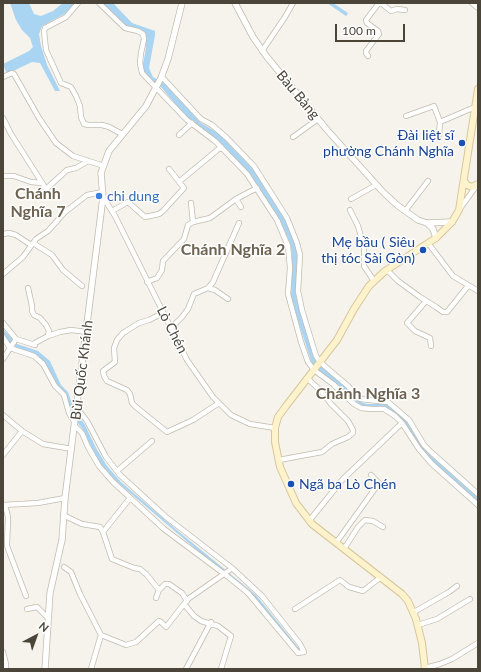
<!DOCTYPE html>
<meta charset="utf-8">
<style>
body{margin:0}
#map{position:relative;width:481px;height:672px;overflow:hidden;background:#f6f3ec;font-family:Lato,sans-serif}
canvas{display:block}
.frame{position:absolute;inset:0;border:4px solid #4b4439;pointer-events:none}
.north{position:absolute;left:16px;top:616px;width:40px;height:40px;-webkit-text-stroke:3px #fff;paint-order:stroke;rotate:41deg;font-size:11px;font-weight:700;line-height:16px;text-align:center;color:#4b4439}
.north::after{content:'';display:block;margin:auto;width:14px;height:18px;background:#4b4439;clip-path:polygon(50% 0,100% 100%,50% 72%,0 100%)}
.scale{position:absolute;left:335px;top:24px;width:70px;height:18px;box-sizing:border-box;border:2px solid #4b4439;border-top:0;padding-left:5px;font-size:12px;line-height:14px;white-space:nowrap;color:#4b4439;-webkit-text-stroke:3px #fff;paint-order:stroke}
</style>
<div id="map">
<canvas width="481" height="672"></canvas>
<div class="frame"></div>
<div class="north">N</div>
<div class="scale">100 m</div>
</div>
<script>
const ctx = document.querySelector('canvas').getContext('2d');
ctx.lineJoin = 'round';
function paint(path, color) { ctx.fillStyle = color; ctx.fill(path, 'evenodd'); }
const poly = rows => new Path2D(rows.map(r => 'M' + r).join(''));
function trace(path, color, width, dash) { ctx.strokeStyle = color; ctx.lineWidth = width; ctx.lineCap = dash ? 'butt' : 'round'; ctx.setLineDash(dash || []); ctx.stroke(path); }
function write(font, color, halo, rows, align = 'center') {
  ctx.font = font + ' Lato,sans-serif'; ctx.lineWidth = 3; ctx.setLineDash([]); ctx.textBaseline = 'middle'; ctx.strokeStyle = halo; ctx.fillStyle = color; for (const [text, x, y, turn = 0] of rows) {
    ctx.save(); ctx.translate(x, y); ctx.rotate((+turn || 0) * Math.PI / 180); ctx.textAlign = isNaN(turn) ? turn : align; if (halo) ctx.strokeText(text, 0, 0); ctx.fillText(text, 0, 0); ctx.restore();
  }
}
const water = poly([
 [10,3,29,3,34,14,41,16,53,11,63,3,76,3,66,13,42,26,39,34,41,46,47,65,60,91,55,91,40,63,32,62,7,74,3,64,29,51,33,47,30,38,22,30,16,20],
 [101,3,113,3,132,23,155,31,155,35,149,68,153,77,165,84,201,123,218,133,253,169,285,219,298,246,299,266,297,297,316,359,330,373,363,403,368,404,386,404,393,407,410,425,428,453,478,498,478,503,425,455,401,420,390,410,385,408,361,406,338,385,323,375,312,364,291,299,292,254,290,243,282,225,260,189,247,171,189,120,161,87,146,77,142,70,146,48,144,33,129,28,121,23],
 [327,3,333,3,348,13,347,15,346,16],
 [3,329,17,344,38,351,50,361,61,385,68,392,73,407,85,425,96,448,107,466,121,482,179,532,256,595,301,651,299,651,257,601,116,481,98,461,82,428,71,416,68,405,46,364,37,355,28,351,15,348,9,343,3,336]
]);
const minor = poly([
 [78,3,66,17,45,28,44,31,46,50,61,83,71,87,76,96,80,106,81,117,84,124,89,125,102,125,109,127,122,134],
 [99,3,125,28,138,31,143,34,144,39,141,53,140,63,142,73,187,120,215,141,247,174,277,220,288,246,290,268,288,294,301,342,308,362,314,370,333,384,354,404,361,408,371,409,384,409,395,416,402,423,419,449,432,464,478,505],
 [381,3,391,11,397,9,405,10],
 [472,3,478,8],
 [262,51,285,17,293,3],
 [368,56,366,53,366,51,379,34,378,31,367,23,366,20,379,3],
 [3,77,12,73,14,74,39,118,56,143,73,156,104,166],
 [162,77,201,119,212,125,227,138,254,166,287,218,297,243,300,255,298,291,302,310,316,356,320,362,348,386,360,399,388,402,409,420,424,445,431,452,478,494],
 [406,116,434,106,440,122,439,135],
 [3,118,11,134,46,189,67,170,76,168,88,161],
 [440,122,475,107],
 [179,135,192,123],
 [293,137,318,119],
 [3,176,14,176,31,182,42,183],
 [180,181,221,147],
 [103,197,115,216,187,360,213,397,231,415,250,424,275,428],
 [236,199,257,188],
 [351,199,376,185],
 [350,210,358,226,364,247,364,266,374,281],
 [459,210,477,185],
 [112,211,128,202,145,217,159,214,163,211,184,188,169,169],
 [405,211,428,181],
 [193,222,210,218,236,199,241,207],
 [3,234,9,233,16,235,31,245],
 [33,243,52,255,63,270,82,286],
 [428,243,453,276,478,291],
 [387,270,398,281,420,297,436,307,443,312,447,312,468,286],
 [3,274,23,257,36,239,48,231,65,212,87,195,103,192],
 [147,282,157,278,162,270,163,261,184,239,188,225,193,222,191,203],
 [28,288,32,306,32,311,34,315,40,318,46,325,49,331,48,336],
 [208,288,215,290,228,299],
 [426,301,407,323,415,331,430,338,431,346],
 [163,313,149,320,139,323,123,333,117,340,114,348,115,362,103,371,104,376,107,381,127,390,130,394,132,403,136,407,167,432,193,420,219,403],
 [3,323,16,339,35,345,35,343,48,336,60,332,71,330,87,332],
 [171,328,182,317,188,309,194,294,208,288,213,282,239,223],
 [3,337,10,348,34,356,43,364,55,386,64,395,69,413,75,423],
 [3,359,16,339],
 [3,415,22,431,43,444,72,449],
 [75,426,82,433,88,447,99,466,113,482,164,529,227,576,248,593,298,653,304,652,300,644,262,596,232,568,166,517,120,475,106,457,87,421,77,408],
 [3,455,22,431],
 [279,460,322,452,332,444,348,437,353,433,353,430,348,421,331,404,321,391,307,378],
 [117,471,152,441],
 [130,498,103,532,112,559,134,568,140,569,147,575,159,590,156,598],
 [3,505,38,503,65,498],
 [5,505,8,517,7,546,26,596],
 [63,515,82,524,100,527,103,532],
 [309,521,343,479,402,423],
 [336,543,379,483,371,475],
 [344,549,358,527,365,520,373,521,383,527],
 [64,567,71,572,80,594,101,635,126,645,136,642,159,621,161,622,166,627,188,599,231,569],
 [159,590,165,584,169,584,182,593,187,601],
 [184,604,194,616,201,621,218,626,231,636,221,669],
 [27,609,37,607,47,617],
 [295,609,340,580,349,587,363,591,381,577],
 [414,612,449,592,457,586],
 [418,625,437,619,470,599],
 [3,652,6,664,6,669],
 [425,668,440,664,452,659,478,643],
 [91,669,101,635],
 [186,669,211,622]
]);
const tertiary = poly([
 [235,3,253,37,267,57,328,131,383,192,397,205,418,220,427,223,452,222],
 [427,223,433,229,436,238],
 [45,669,50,593,62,540,65,498,103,197,101,173,109,151,146,106,161,78,168,59,182,3]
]);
const secondary = poly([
 [464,181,467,185,472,187,478,184],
 [425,669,422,643,416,619,408,601,402,594,312,524,296,503,280,467,275,442,275,428,278,417,286,406,337,340,354,309,369,286,385,271,436,238,452,222,459,210,478,89]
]);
const markers = [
 [462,143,4,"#1a4fb4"],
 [99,196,4,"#3f7fe0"],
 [423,250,4,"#1a4fb4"],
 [291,484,4,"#1a4fb4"]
];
const streetNames = [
 ["Bàu Bàng",298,95,50],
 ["Lò Chén",172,330,63],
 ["Bùi Quốc Khánh",82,370,-83]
];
const transitNames = [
 ["Đài liệt sĩ",454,135],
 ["phường Chánh Nghĩa",454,151],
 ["Mẹ bầu ( Siêu",415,242],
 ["thị tóc Sài Gòn)",415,258],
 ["Ngã ba Lò Chén",299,484,"left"]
];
const shopNames = [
 ["chi dung",107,196]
];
const quarterNames = [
 ["Chánh",38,194],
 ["Nghĩa 7",38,212],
 ["Chánh Nghĩa 2",233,250],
 ["Chánh Nghĩa 3",368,394]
];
paint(water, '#a9d4f2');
trace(minor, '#c2bbae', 6);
trace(tertiary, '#c2bbae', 7);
trace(secondary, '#d6c79b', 8);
trace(minor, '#fff', 4.5);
trace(tertiary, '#fff', 5.5);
trace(secondary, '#fff3cd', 6);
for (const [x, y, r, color] of markers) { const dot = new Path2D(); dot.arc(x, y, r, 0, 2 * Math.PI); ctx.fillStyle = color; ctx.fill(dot); trace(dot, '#fff', 1.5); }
write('14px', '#4b4439', '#fff', streetNames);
write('14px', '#164399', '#fff', transitNames, 'right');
write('14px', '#366cbe', '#fff', shopNames, 'left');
write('bold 16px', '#6e6250', '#fff', quarterNames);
</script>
